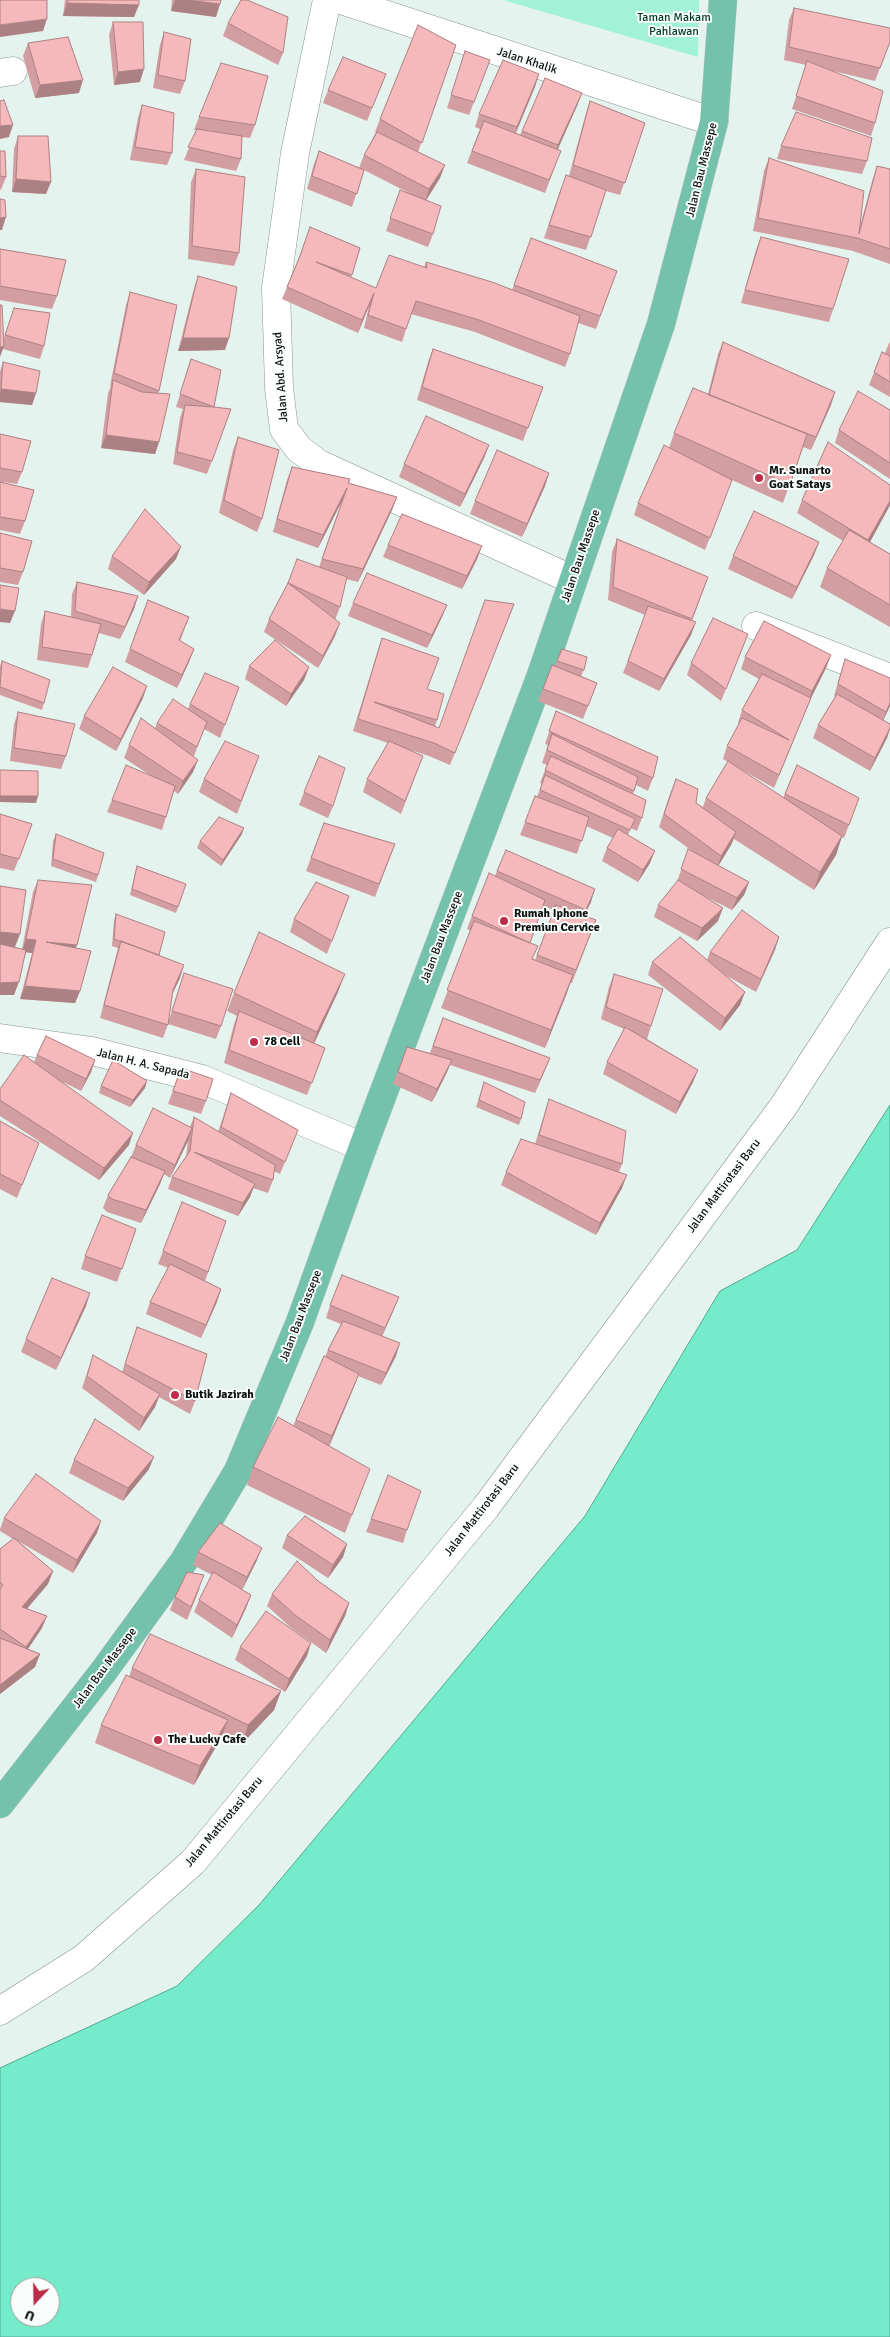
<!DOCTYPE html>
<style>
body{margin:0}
#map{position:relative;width:890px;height:2337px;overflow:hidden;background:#e5f3ee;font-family:Signika,sans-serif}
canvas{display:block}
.north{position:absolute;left:10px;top:2277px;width:50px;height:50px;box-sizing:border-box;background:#f9fefc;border:1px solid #9a9f9d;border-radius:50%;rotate:201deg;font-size:14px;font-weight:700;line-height:20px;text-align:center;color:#0b100e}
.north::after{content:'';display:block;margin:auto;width:18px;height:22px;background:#bd2d4a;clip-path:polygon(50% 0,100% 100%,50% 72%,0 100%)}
</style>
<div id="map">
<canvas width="890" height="2337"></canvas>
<div class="north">U</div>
</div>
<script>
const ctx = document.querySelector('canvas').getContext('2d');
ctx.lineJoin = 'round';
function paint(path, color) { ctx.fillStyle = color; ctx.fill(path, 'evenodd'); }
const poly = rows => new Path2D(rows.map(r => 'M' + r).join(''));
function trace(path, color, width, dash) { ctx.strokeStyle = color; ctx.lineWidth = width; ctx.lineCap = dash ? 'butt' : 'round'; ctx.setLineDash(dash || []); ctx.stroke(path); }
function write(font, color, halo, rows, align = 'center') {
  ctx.font = font + ' Signika,sans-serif'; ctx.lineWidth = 4; ctx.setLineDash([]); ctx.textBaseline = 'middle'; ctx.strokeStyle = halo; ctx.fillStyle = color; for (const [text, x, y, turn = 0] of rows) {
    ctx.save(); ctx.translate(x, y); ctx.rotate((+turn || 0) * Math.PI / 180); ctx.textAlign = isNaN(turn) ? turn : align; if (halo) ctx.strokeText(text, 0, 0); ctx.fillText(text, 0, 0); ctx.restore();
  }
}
const green = poly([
 [503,0,699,0,698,57]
]);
const water = poly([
 [890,1105,890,2337,0,2337,0,2068,177,1986,259,1905,585,1516,720,1291,797,1250,890,1105],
 [20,2287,50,2287,50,2317,20,2317,20,2287]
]);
const minor = poly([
 [327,0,295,153,276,288,279,388,284,429,299,449,319,464,573,580],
 [341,0,714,122],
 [0,73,13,71],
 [756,626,890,678],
 [0,1038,92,1051,202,1079,363,1147],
 [0,2011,84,1958,193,1862,486,1507,783,1107,890,942]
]);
const trunk = poly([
 [0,1804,103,1672,184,1561,238,1471,300,1322,363,1147,541,675,661,324,714,122,723,0]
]);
const wall = poly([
 [65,0,139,0,134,17,63,16],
 [172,0,221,0,216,17,171,11],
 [794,8,890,42,875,81,833,71,875,123,871,136,792,109,806,65,784,60,789,20],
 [113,22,140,82,114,85,109,35],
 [228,23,283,53,278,65,223,36],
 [164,32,185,81,180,94,153,88,160,45],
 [28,43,79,93,35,98,23,56],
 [456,45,418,152,440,178,426,200,433,234,428,247,386,231,400,190,409,193,364,170,352,207,307,189,314,164,319,151,359,168,364,155,376,132,375,132,380,119],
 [465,51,490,60,469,115,447,108],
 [386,74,367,121,323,103,328,90],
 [539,74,515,133,520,135,522,131,582,93,577,106,557,150,556,164,545,193,467,163,480,129,475,127,479,114],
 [590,101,645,123,620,195,606,191,586,250,544,238,561,188,569,176,586,113],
 [142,105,172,153,167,165,130,160,138,118],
 [199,117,255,125,250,138,242,137,241,159,236,171,184,160,196,130,194,130],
 [18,136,46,194,12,192,14,149],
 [781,146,867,161,862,174,777,159],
 [0,151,6,177,1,190,0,189],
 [769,158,860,226,873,178,877,166,890,169,890,264,853,251,753,231,764,171],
 [196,169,239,253,234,266,188,259,191,182],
 [310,227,360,248,351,278,376,288,424,267,426,262,512,290,531,238,617,271,596,329,578,323,570,354,565,367,475,332,411,314,402,342,364,328,369,306,358,333,282,299,287,287,298,260],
 [761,237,833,309,829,322,741,303,756,250],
 [0,249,57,296,52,309,0,300],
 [198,276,225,350,178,351,194,288],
 [130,292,159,391,158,393,159,442,155,454,101,448,108,393,111,386,110,386,126,305],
 [14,308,44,346,40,359,3,349,4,338],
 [890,341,890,397,869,385,882,352,885,353],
 [723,342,835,392,811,450,803,447,783,503,732,480,705,550,634,515,638,503,669,448,674,433,708,394,718,354],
 [433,349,543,387,523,441,417,400,428,362],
 [191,359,214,407,231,409,207,474,173,464,180,418,183,409,176,407],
 [3,362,36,393,32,405,0,402,0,371],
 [890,410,890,479,835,443,839,430],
 [0,434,22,472,17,484,3,482,25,521,20,534,0,530],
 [238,437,262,519,257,532,219,513,233,450],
 [489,445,484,458,460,507,399,477,404,464],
 [292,467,350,479,349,483,397,497,392,510,358,582,346,579,340,607,335,620,335,636,318,668,264,632,269,619,288,583,319,567,342,501,318,548,273,532,287,480],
 [549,473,545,486,522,537,470,514,475,501],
 [802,500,890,505,870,542,890,554,890,627,820,587,827,568,843,541,797,513],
 [0,533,23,572,18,585,0,582],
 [617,539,708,577,692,621,691,635,659,691,623,673,645,615,608,600,612,552],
 [819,542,814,555,792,599,728,569,733,556],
 [388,545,482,546,477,559,462,589,383,557],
 [112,556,176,559,144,595,108,569],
 [77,582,138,596,134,609,120,639,99,633,88,668,37,660,41,624,45,611,71,617,72,594],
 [148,600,189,617,180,641,194,649,189,662,177,688,125,662],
 [353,603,447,605,442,617,427,648,348,616],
 [514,604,450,765,429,756,407,749,423,756,401,814,363,792,367,779,388,743,353,731,378,650,382,638,427,689,437,720,435,726,439,728],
 [743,647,721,701,687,675,691,663],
 [562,649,584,670,581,676,597,683,583,719,538,701,552,665,555,666],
 [831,655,826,668,810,700,774,788,737,767,783,798,797,765,859,798,844,838,842,837,836,855,814,890,734,839,731,845,718,866,749,882,744,895,732,910,698,893,718,921,697,941,654,917,658,905,677,882,688,849,695,853,659,827,671,791,676,779,696,803,703,807,706,798,728,762,723,759,727,746,739,724,738,723,742,710,759,679,741,669,745,657],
 [845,659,890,678,890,706,883,720,890,724,890,729,887,738,870,771,813,738,818,725,835,697,834,696,841,672],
 [2,661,44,703,42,710,0,695,0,666],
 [249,666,309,667,304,680,286,706,245,679],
 [239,687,220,738,204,729,194,756,193,772,178,794,174,791,162,830,107,812,112,800,151,776,124,758,129,745,155,728,157,723,188,709,190,704],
 [143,698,116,751,79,729,84,716],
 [556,711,653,778,648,791,636,785,633,794,642,818,637,831,631,828,628,835,650,863,638,882,602,861,607,848,613,838,586,826,577,854,520,835,535,796,537,797,542,784,540,783,547,765,542,763,548,745,545,744],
 [18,712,66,756,61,769,10,761,14,724],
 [259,756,237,814,199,792,204,779],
 [304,792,333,806,328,818,299,805],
 [0,814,32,824,14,871,0,868],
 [324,823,395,844,375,897,306,871],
 [56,834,98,875,96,882,51,866,53,841],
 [242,834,221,866,197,848,200,841],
 [137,866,186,884,176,913,130,895,135,873],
 [497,871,591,902,584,916,596,920,572,983,570,983,545,1048,441,1008,471,931,467,929,472,916,495,876],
 [543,906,554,910,535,960,533,959,530,943],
 [38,880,75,948,80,991,75,1003,20,999,32,953,26,952,14,995,0,995,0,886,15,947,8,946,22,949,33,892],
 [349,896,327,954,290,932,294,919],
 [116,914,158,955,180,978,172,994,168,1023,184,973,221,1026,216,1039,168,1024,163,1038,100,1018,118,948,112,946,114,920],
 [779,937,756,992,723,974,745,992,740,1005,720,1031,648,975,652,962,707,960,710,952],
 [614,974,651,1026,647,1039,698,1070,693,1082,676,1114,603,1074,607,1062,624,1029,601,1019,609,987],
 [338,992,314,1043,325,1048,307,1095,224,1063,234,1024,237,1016,227,1011,234,993],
 [443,1018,550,1058,535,1093,450,1065,447,1072,432,1102,393,1084,407,1047,430,1053],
 [37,1055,95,1060,91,1072,81,1091,63,1082,129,1145,99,1180,0,1116,0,1089,34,1062],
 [181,1068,206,1101,201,1114,168,1104],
 [484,1082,521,1119,519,1125,476,1107],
 [101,1086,145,1088,130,1107,99,1093],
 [231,1093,293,1143,280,1174,274,1171,273,1180,268,1193,253,1188,250,1197,238,1216,168,1189,172,1177,186,1156,188,1140,170,1178,164,1174,160,1184,141,1223,107,1212,103,1208,108,1195,131,1157,136,1145,190,1127,194,1117,218,1132],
 [549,1099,622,1164,619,1172,622,1188,596,1235,501,1185,506,1172,535,1144],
 [0,1121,39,1143,17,1198,0,1189],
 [182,1202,226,1221,205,1281,221,1289,201,1338,146,1314,150,1302,168,1268,158,1264],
 [136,1229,117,1282,81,1269,85,1256],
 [330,1305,394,1309,382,1336,396,1356,381,1385,358,1376,329,1446,363,1487,345,1533,247,1485,253,1467,293,1426,328,1350,341,1324,326,1318],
 [86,1306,56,1370,21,1352,26,1339],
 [137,1327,195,1401,190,1414,159,1397,155,1407,139,1431,82,1388,93,1355,122,1372],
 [74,1460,149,1469,123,1501,69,1473],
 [388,1475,407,1530,403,1543,366,1532],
 [4,1518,97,1533,73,1573,18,1541,53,1571,48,1584,27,1609,42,1628,28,1649,40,1654,35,1667,0,1694,0,1549,13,1539,0,1531,0,1529],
 [287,1535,347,1544,343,1557,328,1578,282,1548],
 [198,1552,257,1560,242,1590,251,1595,246,1608,232,1638,194,1612,199,1600,212,1575,193,1565],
 [317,1580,349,1603,345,1616,326,1653,290,1627,267,1606,272,1594],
 [200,1588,187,1620,170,1610,175,1597],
 [240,1647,307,1656,285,1692,235,1660],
 [132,1668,281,1691,274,1710,242,1744,222,1734,221,1738,194,1785,95,1743,101,1725,129,1677]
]);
const shadedWall = poly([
 [175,0,187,0,220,4,216,17,171,11],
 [67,3,139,5,134,17,63,16],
 [47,19,43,31,0,37,0,25],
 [144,69,140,82,114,85,118,72],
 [539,74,535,87,513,140,517,127],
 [83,80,79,93,35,98,40,85],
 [582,93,577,106,554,158,558,145],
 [13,125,9,137,0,139,0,126],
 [445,165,440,178,425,202,429,189],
 [16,179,51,182,46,194,12,192],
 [6,217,2,230,0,230,0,218],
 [374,293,369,306,358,333,362,320],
 [183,338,229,338,225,350,178,351],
 [4,346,0,357,0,347],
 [1,389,36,393,32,405,0,402,0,392],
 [835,392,831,405,811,450,816,437],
 [106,435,159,442,155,454,101,448],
 [489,445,484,458,460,507,465,494],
 [549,473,545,486,522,537,527,524],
 [350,479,342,501,318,548,323,535],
 [397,497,392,510,358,582,363,569],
 [890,501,890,505,864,553,868,540],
 [819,542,814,555,792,599,797,587],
 [482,546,477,559,462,589,467,576],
 [181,547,176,559,144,595,149,582],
 [138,596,134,609,120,639,125,627],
 [447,605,442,617,427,648,432,635],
 [0,609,15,611,10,623,0,622],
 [696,622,691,635,659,691,664,679],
 [340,623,335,636,318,668,323,656],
 [194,649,189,662,177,688,182,675],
 [831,655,826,668,810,700,774,788,812,691],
 [309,667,304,680,286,706,291,694],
 [147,686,143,698,116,751,121,739],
 [890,703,890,706,881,725,886,712],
 [890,728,887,738,870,771,875,758],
 [198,760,193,772,178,794,183,781],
 [0,796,38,796,36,803,0,802],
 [244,828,242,834,221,866,223,860],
 [736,832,731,845,717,868,721,856],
 [842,836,836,855,814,890,820,872],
 [655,851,650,863,638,882,643,870],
 [749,882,744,895,732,910,737,898],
 [595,889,591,902,581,922,586,910],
 [723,908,718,921,697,941,702,928],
 [0,932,20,934,15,947,0,945],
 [779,937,775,950,756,992,761,979],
 [26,939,36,940,32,953,22,952],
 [46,942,77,945,72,957],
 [184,965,180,978,168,1003,173,990],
 [345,974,338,992,311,1050,317,1032],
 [573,975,567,993,545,1048,551,1030],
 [19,982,14,995,0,995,0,983],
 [25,986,80,991,75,1003,20,999],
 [745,992,740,1005,720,1031,725,1018],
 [550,1058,545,1070,535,1093,540,1080],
 [95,1060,91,1072,81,1091,86,1079],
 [452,1060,447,1072,432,1102,437,1089],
 [698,1070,693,1082,676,1114,680,1102],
 [147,1081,145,1088,130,1107,133,1100],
 [192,1128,188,1141,170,1178,175,1165],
 [133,1133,129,1145,99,1180,104,1168],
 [165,1171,160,1184,141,1223,146,1210],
 [627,1175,622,1188,596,1235,600,1223],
 [255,1184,250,1197,238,1216,243,1203],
 [221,1289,217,1302,201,1338,206,1325],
 [90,1293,86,1306,56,1370,61,1358],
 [399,1297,394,1309,380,1341,385,1328],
 [400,1343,396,1356,381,1385,386,1373],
 [359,1374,354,1387,328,1449,332,1436],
 [160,1394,155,1407,139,1431,144,1418],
 [154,1457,149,1469,123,1501,128,1488],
 [101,1521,97,1533,73,1573,77,1560],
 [347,1544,343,1557,328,1578,333,1565],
 [262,1548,257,1560,242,1590,247,1577],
 [53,1571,48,1584,17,1620,22,1607],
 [251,1595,246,1608,232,1638,237,1625],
 [349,1603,345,1616,326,1653,330,1640],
 [47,1616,42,1628,21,1659,26,1647],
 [311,1643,307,1656,285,1692,289,1679],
 [40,1654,35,1667,0,1694,0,1685],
 [281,1691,274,1710,242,1744,248,1725],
 [228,1720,221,1738,194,1785,200,1766]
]);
const building = poly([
 [0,0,47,0,47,19,0,25,0,0],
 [68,0,139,0,139,5,67,3,68,0],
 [187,0,221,0,220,4,187,0],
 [241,0,247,0,288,17,283,53,228,23,241,0],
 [794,8,890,28,890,42,880,68,789,47,794,8],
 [113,22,143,22,144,69,118,72,113,22],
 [418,25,456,45,422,143,380,119,418,25],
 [164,32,191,39,185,81,158,75,164,32],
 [68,37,83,80,40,85,28,43,68,37],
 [465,51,490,60,474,102,451,95,465,51],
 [343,57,386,74,372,108,328,90,343,57],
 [503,60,539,74,517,127,479,114,503,60],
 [807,61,883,91,875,123,796,96,807,61],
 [221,63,268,76,255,125,199,117,221,63],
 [545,78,582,93,558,145,522,131,545,78],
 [4,100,13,125,0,126,0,101,4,100],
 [590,101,645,123,625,183,573,165,590,101],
 [142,105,174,113,172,153,135,147,142,105],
 [796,112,872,138,867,161,781,146,796,112],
 [484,121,561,151,549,180,472,151,484,121],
 [197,129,242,136,241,159,188,147,197,129],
 [377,132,445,165,429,189,364,155,377,132],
 [18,136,48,136,51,182,16,179,18,136],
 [0,151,5,151,6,177,0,176,0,151],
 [319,151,364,170,357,194,312,176,319,151],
 [769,158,864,191,859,234,877,166,890,169,890,249,857,238,758,218,769,158],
 [196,169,245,177,239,253,192,246,196,169],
 [566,175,606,190,591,237,549,225,566,175],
 [400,190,441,206,433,234,390,218,400,190],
 [0,199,5,200,6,217,0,218,0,199],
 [310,227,360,248,352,275,316,262,376,288,389,255,427,268,426,262,492,282,580,316,570,354,479,320,416,301,406,329,368,315,374,293,362,320,287,287,300,256,310,227],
 [761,237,849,259,833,309,745,290,761,237],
 [531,238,617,271,600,316,514,285,531,238],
 [0,249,66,260,57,296,0,286,0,249],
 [198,276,237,287,229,338,183,338,198,276],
 [130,292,177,305,159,391,114,373,130,292],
 [0,305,2,305,4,346,0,347,0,305],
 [14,308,50,313,44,346,5,335,14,308],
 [723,342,835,392,816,437,709,395,723,342],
 [433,349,543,387,528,428,422,387,433,349],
 [882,352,890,356,890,382,874,372,882,352],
 [191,359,221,370,214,407,231,409,212,461,177,452,185,405,214,407,180,394,191,359],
 [3,362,40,371,36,393,1,389,3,362],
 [113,380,142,392,170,394,159,442,106,435,113,380],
 [693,388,807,434,790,485,674,433,693,388],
 [858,391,890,410,890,463,839,430,858,391],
 [426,416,489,445,465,494,404,464,426,416],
 [0,434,31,441,22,472,0,468,0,434],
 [238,437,279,450,262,519,224,500,238,437],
 [828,442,890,485,890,501,868,540,802,500,828,442],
 [664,445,732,480,710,538,638,503,664,445],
 [497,450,549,473,527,524,475,501,497,450],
 [292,467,350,479,348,483,397,497,363,569,322,559,347,488,323,535,277,519,292,467],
 [0,482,34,490,25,521,0,517,0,482],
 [145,509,181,547,149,582,112,556,145,509],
 [754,511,819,542,797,587,733,556,754,511],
 [402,514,482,546,467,576,388,545,402,514],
 [849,530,890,554,890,605,827,568,849,530],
 [0,533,32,541,23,572,0,568,0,533],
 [617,539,708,577,692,619,613,587,617,539],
 [297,559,347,577,340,607,288,583,297,559],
 [367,573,447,605,432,635,353,603,367,573],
 [77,582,138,596,125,627,75,611,77,582],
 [288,583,340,623,323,656,269,619,288,583],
 [0,585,19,588,15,611,0,609,0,585],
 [148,600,189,617,179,640,194,649,182,675,130,649,148,600],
 [485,600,514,604,455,753,434,743,358,719,382,638,439,658,427,689,444,694,437,720,374,702,439,728,485,600],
 [648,606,696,622,664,679,628,661,648,606],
 [45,611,101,624,92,655,42,647,45,611],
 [713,618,748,634,726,689,691,663,713,618],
 [764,621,831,655,812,691,745,657,764,621],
 [275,640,309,667,291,694,249,666,275,640],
 [562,649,587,657,584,670,557,661,562,649],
 [845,659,890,678,890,703,886,712,838,684,845,659],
 [2,661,50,680,44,703,0,687,2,661],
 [552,665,597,683,588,706,543,689,552,665],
 [113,667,147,686,121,739,84,716,113,667],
 [205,673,239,687,225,725,190,704,205,673],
 [762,674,811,698,779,775,727,746,742,718,789,740,742,710,762,674],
 [837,694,890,724,890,728,875,758,818,725,837,694],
 [173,699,207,722,197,747,157,723,173,699],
 [556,711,658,757,653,778,549,731,556,711],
 [18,712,75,724,66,756,14,748,18,712],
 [141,718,198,760,183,781,129,745,141,718],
 [552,734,638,777,634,791,547,750,552,734],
 [225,741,259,756,241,801,204,779,225,741],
 [389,741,423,756,405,801,367,779,389,741],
 [319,756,345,768,333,806,304,792,319,756],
 [551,756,646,800,642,818,545,770,551,756],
 [728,761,842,836,820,872,706,798,728,761],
 [126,765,175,786,166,817,112,800,126,765],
 [797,765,859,798,849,825,785,794,797,765],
 [0,770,38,771,38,796,0,796,0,770],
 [545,775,635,819,630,830,540,790,545,775],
 [676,779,698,789,696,803,736,832,721,856,664,814,676,779],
 [535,796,589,817,582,841,525,822,535,796],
 [0,814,32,824,19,859,0,854,0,814],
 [219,817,244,828,223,860,200,841,219,817],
 [324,823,395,844,379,884,311,858,324,823],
 [618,829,655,851,643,870,607,848,618,829],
 [56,834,104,853,98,875,53,859,56,834],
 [688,849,749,882,737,898,681,869,688,849],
 [506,850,595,889,586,910,497,871,506,850],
 [137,866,186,884,178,907,132,889,137,866],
 [489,873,545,900,530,943,472,916,489,873],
 [38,880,92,885,77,945,46,942,91,951,80,991,25,986,36,940,26,939,38,880],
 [678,880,723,908,702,928,658,905,678,880],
 [316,882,349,896,332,941,294,919,316,882],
 [0,886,26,890,20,934,0,932,0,886],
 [556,905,596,920,576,970,537,955,556,905],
 [742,910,779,937,761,979,710,952,742,910],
 [116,914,165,932,159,955,114,939,116,914],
 [474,921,538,946,532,959,573,975,551,1030,447,990,474,921],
 [259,932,345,974,317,1032,234,993,259,932],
 [680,937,745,992,725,1018,652,962,680,937],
 [121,941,184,965,173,990,168,1025,104,1005,121,941],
 [0,944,26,950,19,982,0,983,0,944],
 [184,973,233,989,221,1026,172,1011,184,973],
 [614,974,663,989,651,1026,606,1007,614,974],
 [239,1011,325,1048,312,1083,229,1050,239,1011],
 [443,1018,550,1058,540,1080,433,1046,443,1018],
 [625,1027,698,1070,680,1102,607,1062,625,1027],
 [46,1036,95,1060,86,1079,37,1055,46,1036],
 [407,1047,452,1060,437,1089,398,1072,407,1047],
 [24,1055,133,1133,104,1168,0,1100,0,1089,24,1055],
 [113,1060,147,1081,133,1100,101,1086,113,1060],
 [181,1068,213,1079,206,1101,173,1091,181,1068],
 [484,1082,525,1102,521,1119,479,1100,484,1082],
 [231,1093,298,1130,285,1162,221,1127,231,1093],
 [549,1099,626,1131,622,1164,539,1135,549,1099],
 [153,1108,192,1128,175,1165,136,1145,153,1108],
 [194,1117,275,1165,273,1180,194,1152,255,1184,243,1203,172,1177,190,1151,194,1117],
 [0,1121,39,1143,22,1185,0,1174,0,1121],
 [521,1139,627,1175,600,1223,506,1172,521,1139],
 [131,1157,165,1171,146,1210,112,1199,108,1195,131,1157],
 [182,1202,226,1221,208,1272,163,1251,182,1202],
 [102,1215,136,1229,122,1269,85,1256,102,1215],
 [170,1264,221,1289,206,1325,150,1302,170,1264],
 [342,1275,399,1297,385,1328,330,1305,342,1275],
 [52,1278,90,1293,61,1358,26,1339,52,1278],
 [343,1321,400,1343,386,1373,328,1350,343,1321],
 [137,1327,207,1354,195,1401,125,1364,137,1327],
 [93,1355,160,1394,144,1418,87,1376,93,1355],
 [324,1356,359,1374,332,1436,296,1420,324,1356],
 [278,1417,370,1469,352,1515,253,1467,278,1417],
 [95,1419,154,1457,128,1488,74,1460,95,1419],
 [36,1474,101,1521,77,1560,4,1518,36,1474],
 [388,1475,421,1491,407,1530,371,1519,388,1475],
 [305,1516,347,1544,333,1565,287,1535,305,1516],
 [220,1523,262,1548,247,1577,198,1552,220,1523],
 [14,1538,53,1571,22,1607,47,1616,26,1647,0,1629,0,1589,3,1585,0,1582,0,1549,14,1538],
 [297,1561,317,1580,349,1603,330,1640,295,1615,272,1594,297,1561],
 [187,1572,204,1575,191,1607,175,1597,187,1572],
 [213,1572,251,1595,237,1625,199,1600,213,1572],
 [266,1611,311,1643,289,1679,240,1647,266,1611],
 [150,1634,281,1691,248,1725,132,1668,150,1634],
 [0,1638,40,1654,0,1685,0,1638],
 [126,1675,228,1720,200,1766,101,1725,126,1675]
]);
const markers = [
 [759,478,5,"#bd2d4a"],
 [504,921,5,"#bd2d4a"],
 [254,1042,5,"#bd2d4a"],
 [175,1395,5,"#bd2d4a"],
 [158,1740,5,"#bd2d4a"]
];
const parkNames = [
 ["Taman Makam",674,18],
 ["Pahlawan",674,32]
];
const streetNames = [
 ["Jalan Khalik",527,61,18],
 ["Jalan Bau Massepe",702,170,-76],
 ["Jalan Abd. Arsyad",281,377,-94],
 ["Jalan Bau Massepe",581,556,-71],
 ["Jalan Bau Massepe",442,937,-69],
 ["Jalan H. A. Sapada",143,1064,14],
 ["Jalan Mattirotasi Baru",724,1186,-53],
 ["Jalan Bau Massepe",301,1316,-69],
 ["Jalan Mattirotasi Baru",482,1510,-52],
 ["Jalan Bau Massepe",105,1668,-53],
 ["Jalan Mattirotasi Baru",224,1822,-50]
];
const poiNames = [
 ["Mr. Sunarto",769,471],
 ["Goat Satays",769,485],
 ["Rumah Iphone",514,914],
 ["Premiun Cervice",514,928],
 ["78 Cell",264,1042],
 ["Butik Jazirah",185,1395],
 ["The Lucky Cafe",168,1740]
];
paint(green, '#a2f2d8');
paint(water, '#74ebc9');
trace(water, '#54a991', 1);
trace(minor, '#879590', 29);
trace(trunk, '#cecfcf', 29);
trace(minor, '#fff', 28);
trace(trunk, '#74c2ac', 28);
paint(wall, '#d39ea1');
paint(shadedWall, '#ac8183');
paint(building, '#f5b8bb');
trace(building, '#ac8183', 1);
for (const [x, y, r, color] of markers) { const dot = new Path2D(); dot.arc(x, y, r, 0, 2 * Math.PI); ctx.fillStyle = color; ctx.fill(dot); trace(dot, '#f9fefc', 2); }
write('12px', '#00392c', '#f9fefc', parkNames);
write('12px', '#0b100e', '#f9fefc', streetNames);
write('bold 12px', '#0b100e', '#f9fefc', poiNames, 'left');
</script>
